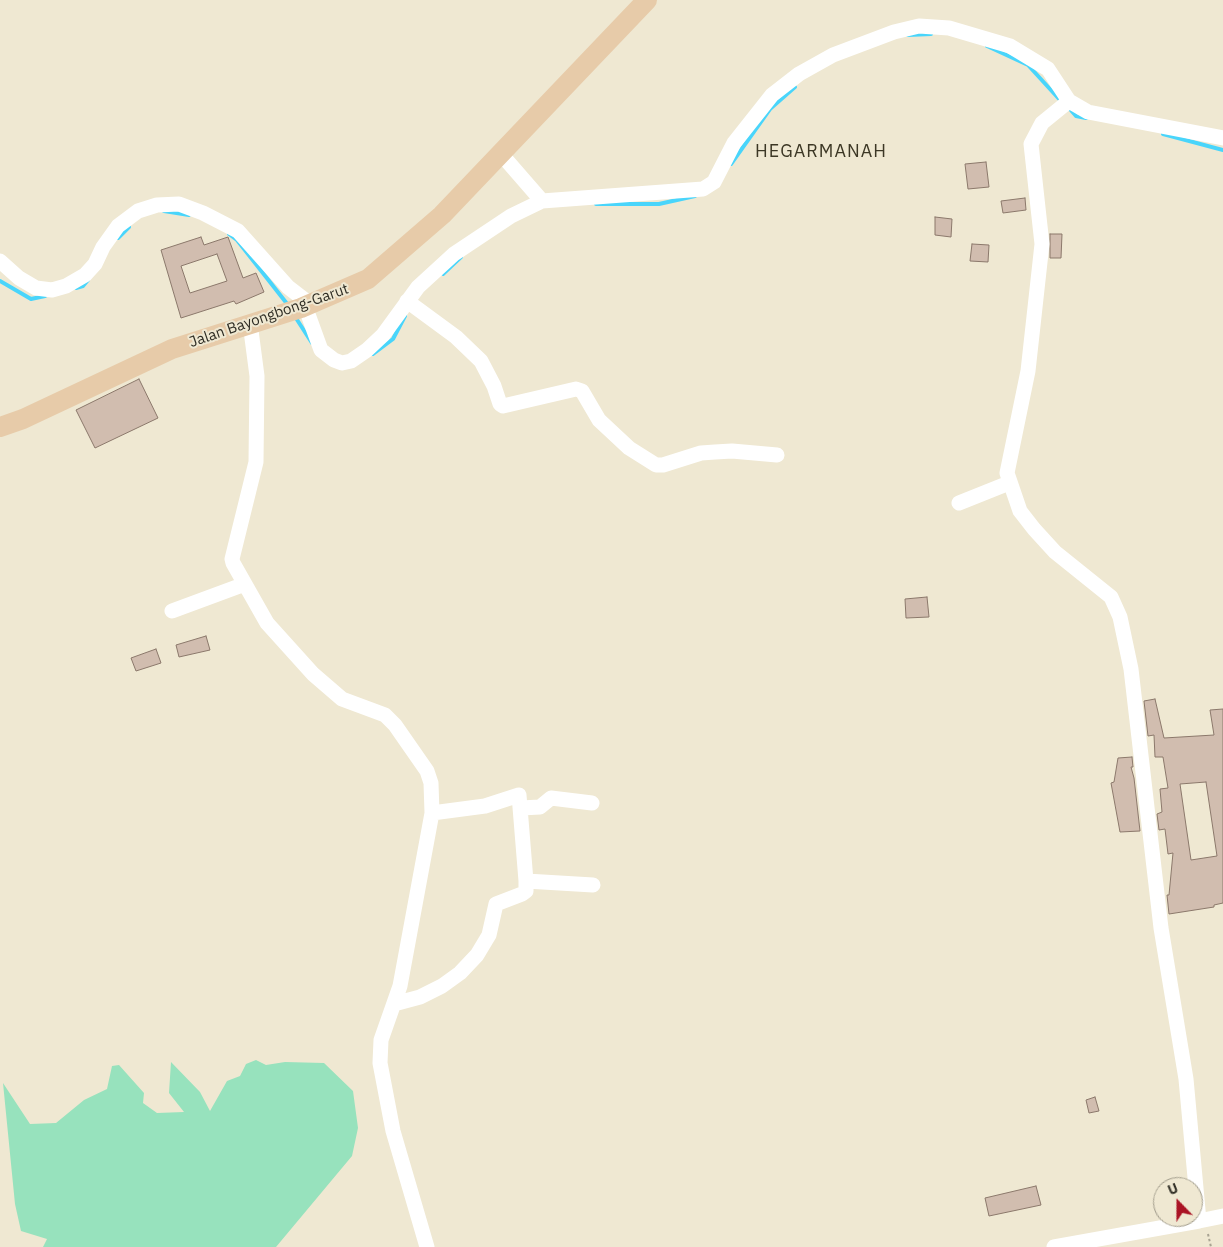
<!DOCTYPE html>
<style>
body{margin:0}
#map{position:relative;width:1223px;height:1247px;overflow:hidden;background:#efe8d2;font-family:"IBM Plex Sans",sans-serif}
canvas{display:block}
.north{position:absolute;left:1153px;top:1177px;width:50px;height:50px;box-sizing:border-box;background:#efe8d2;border:1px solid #a29d8c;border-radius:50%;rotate:338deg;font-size:14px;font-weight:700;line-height:20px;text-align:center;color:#2f2d24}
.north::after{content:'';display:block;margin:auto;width:18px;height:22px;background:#aa1425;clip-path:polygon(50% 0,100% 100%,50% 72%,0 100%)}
</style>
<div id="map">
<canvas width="1223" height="1247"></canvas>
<div class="north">U</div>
</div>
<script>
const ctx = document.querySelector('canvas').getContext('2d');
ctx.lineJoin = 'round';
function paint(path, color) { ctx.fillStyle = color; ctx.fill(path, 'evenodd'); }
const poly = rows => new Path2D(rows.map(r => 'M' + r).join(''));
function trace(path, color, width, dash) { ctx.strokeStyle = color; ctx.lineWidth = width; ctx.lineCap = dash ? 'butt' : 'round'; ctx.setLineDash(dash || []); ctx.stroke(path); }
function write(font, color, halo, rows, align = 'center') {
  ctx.font = font + ' "IBM Plex Sans",sans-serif'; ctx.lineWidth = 4; ctx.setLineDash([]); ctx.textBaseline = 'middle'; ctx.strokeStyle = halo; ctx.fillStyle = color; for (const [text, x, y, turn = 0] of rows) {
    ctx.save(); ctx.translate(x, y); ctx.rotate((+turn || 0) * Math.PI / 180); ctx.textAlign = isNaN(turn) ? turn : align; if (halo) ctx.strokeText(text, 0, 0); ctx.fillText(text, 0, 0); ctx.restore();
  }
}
const green = poly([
 [256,1060,266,1065,285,1062,324,1063,353,1091,358,1128,352,1156,276,1247,43,1247,47,1239,21,1231,15,1204,3,1083,30,1124,56,1123,84,1100,107,1089,112,1066,119,1065,144,1093,143,1103,157,1113,184,1112,169,1093,171,1062,200,1092,210,1111,227,1081,240,1076,246,1064]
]);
const stream = poly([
 [908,35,931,34],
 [987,46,1028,65,1060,100],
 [1069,108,1076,116,1086,118],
 [1163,134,1223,150],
 [731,164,770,109,795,87],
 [596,204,659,204,695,196],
 [164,211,189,215],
 [229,234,237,240,288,305],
 [118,238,129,227],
 [443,274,461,257],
 [0,281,31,299,45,296],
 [76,288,83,286,88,280],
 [294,315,312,343],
 [373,354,393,339,405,316]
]);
const building = poly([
 [986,162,989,187,968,189,965,164,986,162],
 [1025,198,1026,210,1003,213,1001,201,1025,198],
 [935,217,952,219,951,237,935,235,935,217],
 [1050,234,1062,234,1061,258,1050,258,1050,234],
 [201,237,204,245,228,237,243,278,256,273,264,292,236,304,234,301,181,318,161,250,201,237],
 [217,254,227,281,190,293,181,266,217,254],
 [972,244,989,245,988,262,970,261,972,244],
 [139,379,158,418,95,448,76,410,139,379],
 [927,597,929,617,906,618,905,599,927,597],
 [206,636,210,650,179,657,176,645,206,636],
 [156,649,161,663,136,671,131,658,156,649],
 [1155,699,1164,738,1214,735,1210,710,1223,709,1223,903,1214,905,1214,907,1169,914,1167,895,1169,895,1173,853,1168,854,1165,829,1159,830,1157,814,1162,812,1160,789,1168,788,1163,757,1155,757,1154,735,1148,736,1144,701,1155,699],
 [1206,782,1217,856,1191,860,1180,784,1206,782],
 [1132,757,1133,767,1131,767,1134,778,1140,831,1120,832,1111,783,1114,782,1118,758,1132,757],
 [1095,1097,1099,1111,1089,1113,1086,1100,1095,1097],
 [1036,1186,1041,1205,989,1216,985,1198,1036,1186]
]);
const path = poly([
 [1208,1234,1211,1247]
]);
const minor = poly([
 [1069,101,1088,112,1223,138],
 [502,155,542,201,703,189,714,182,734,143,772,95,799,74,833,55,894,32,919,26,949,28,1010,46,1048,69,1069,101,1042,123,1031,144,1042,244,1028,371,1007,473,1020,511,1034,529,1055,552,1111,597,1120,617,1131,669,1161,928,1186,1079,1199,1221,1054,1247],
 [0,261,19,278,36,288,52,290,66,286,85,275,95,264,103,247,118,226,138,211,157,205,179,204,203,213,238,231,288,287,310,304],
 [407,301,456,337,481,361,494,386,500,404,503,406,576,389,582,391,599,420,629,448,656,465,663,465,701,453,715,452,732,451,777,455],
 [305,306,321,350,334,360,342,363,351,361,367,350,383,335,418,287,454,254,511,216,542,201],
 [250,323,257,376,256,462,232,559,233,563,267,623,313,674,342,699,385,715,395,725,427,771,431,783,432,813,400,986,381,1040,380,1063,393,1131,427,1247],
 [959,503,1009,483],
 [172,611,245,584],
 [521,808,540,807,551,798,592,803],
 [432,813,485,806,519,795,526,881,593,885],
 [394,1004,420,997,442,986,460,973,477,955,489,935,496,904,522,894,526,891,526,881],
 [1199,1221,1223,1216]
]);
const major = poly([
 [0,427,23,419,172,349,301,308,368,279,442,215,647,0]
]);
const streetNames = [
 ["Jalan Bayongbong-Garut",269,316,-19]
];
const quarterNames = [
 ["HEGARMANAH",821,152]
];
paint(green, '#97e2bd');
trace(stream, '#49d5fb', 4);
paint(building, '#d1bdaf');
trace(building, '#8b786b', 1);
trace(path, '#a8a392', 2, [2.5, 2.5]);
trace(minor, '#fff', 15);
trace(major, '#e7cba9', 20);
write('15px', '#2f2d24', '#efe8d2', streetNames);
ctx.letterSpacing = '1px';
write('18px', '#3c3725', '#efe8d2', quarterNames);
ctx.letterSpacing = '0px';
</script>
